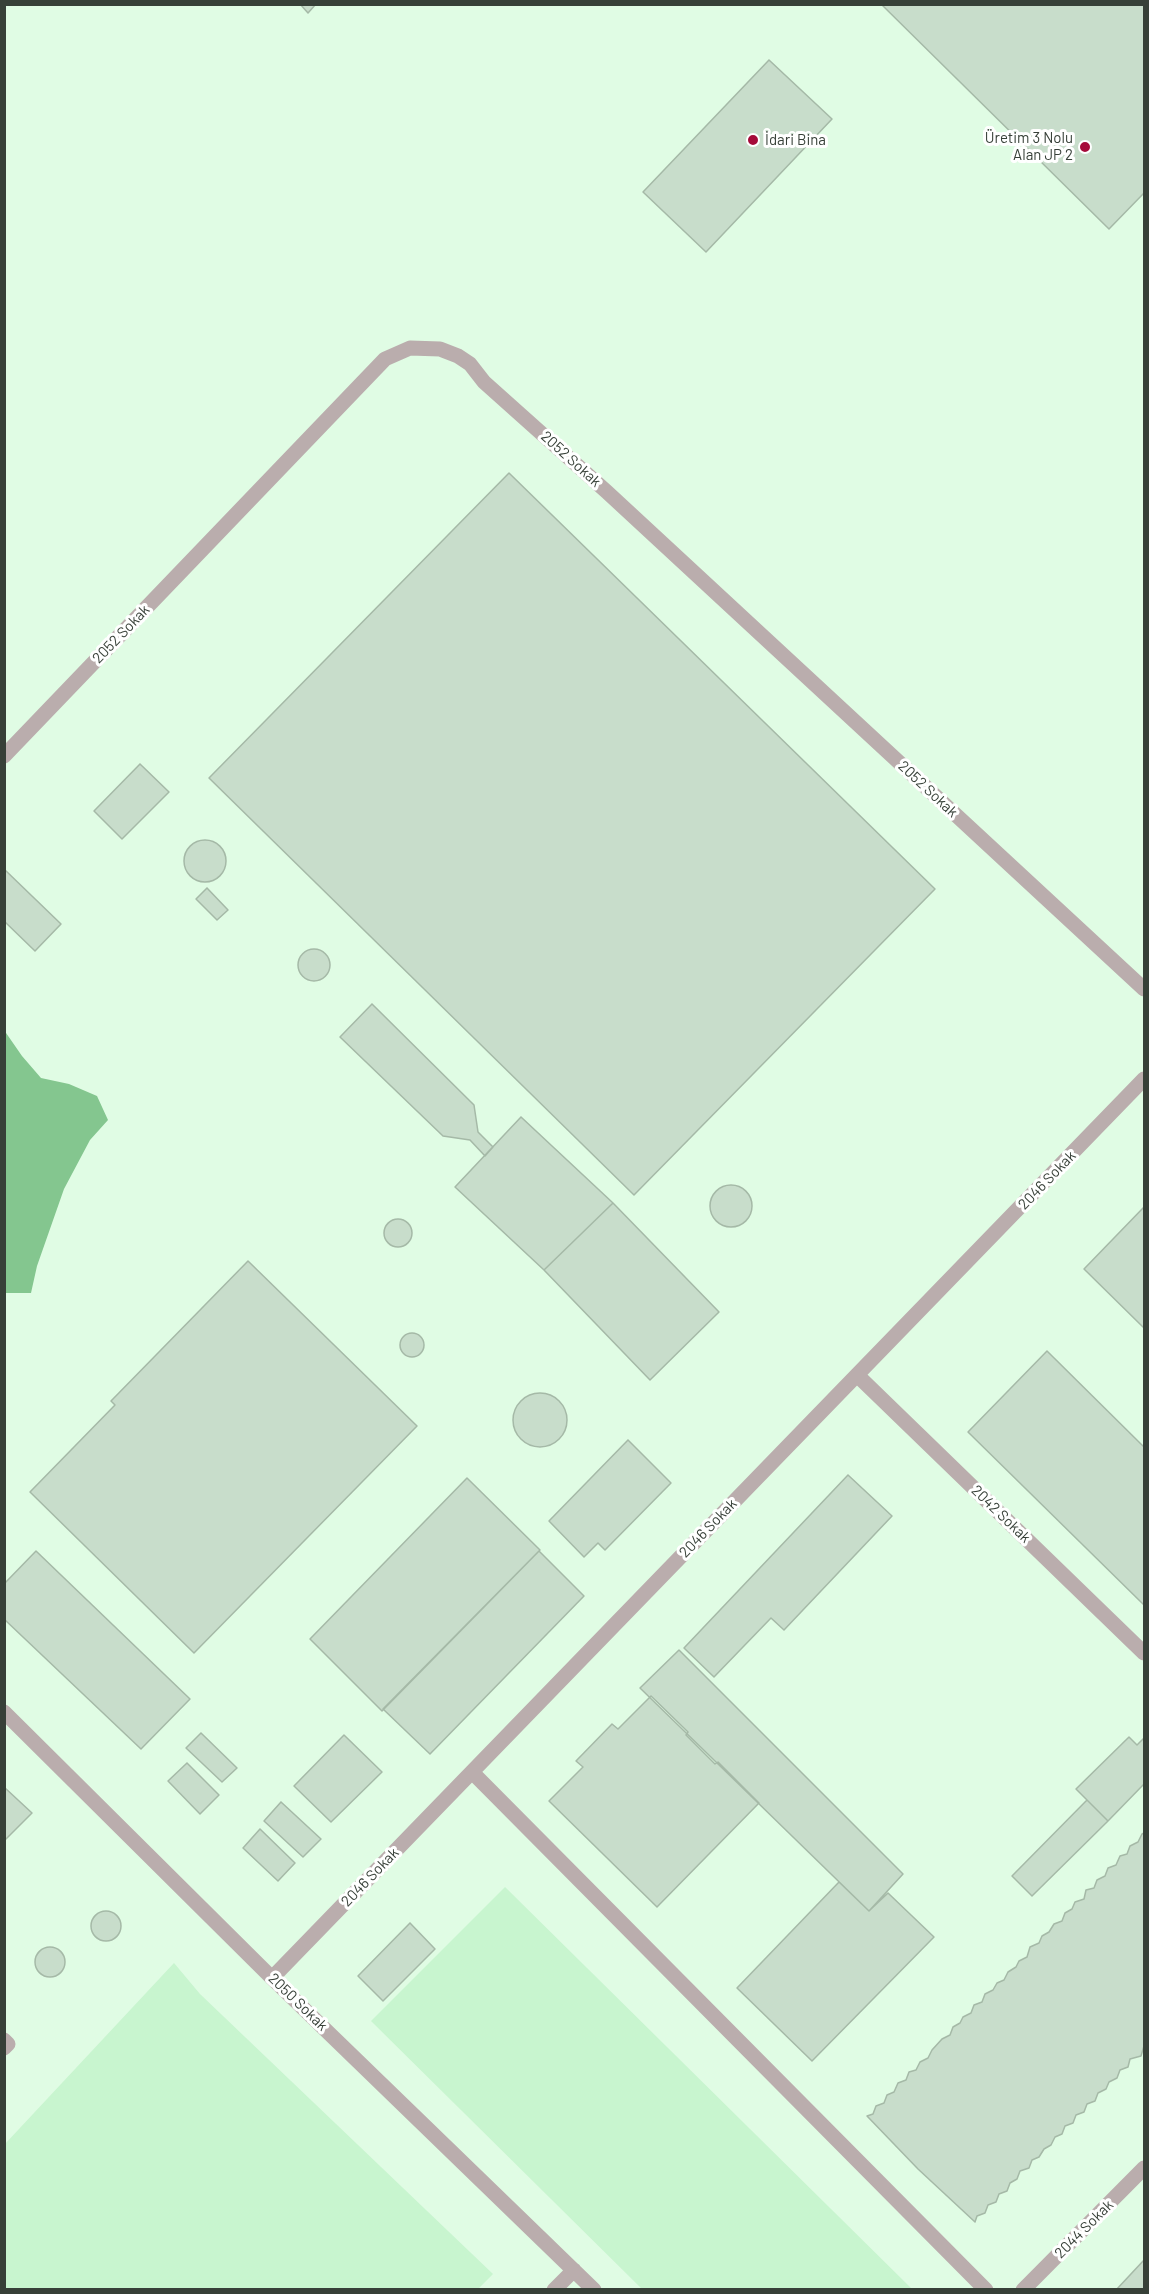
<!DOCTYPE html>
<meta charset="utf-8">
<style>
body{margin:0}
#map{position:relative;width:1149px;height:2294px;overflow:hidden;background:#f2fff3;font-family:Barlow,sans-serif}
canvas{display:block}
.frame{position:absolute;inset:0;border:6px solid #374038;pointer-events:none}
</style>
<div id="map">
<canvas width="1149" height="2294"></canvas>
<div class="frame"></div>
</div>
<script>
const ctx = document.querySelector('canvas').getContext('2d');
ctx.lineJoin = 'round';
function paint(path, color) { ctx.fillStyle = color; ctx.fill(path, 'evenodd'); }
const poly = rows => new Path2D(rows.map(r => 'M' + r).join(''));
function trace(path, color, width, dash) { ctx.strokeStyle = color; ctx.lineWidth = width; ctx.lineCap = dash ? 'butt' : 'round'; ctx.setLineDash(dash || []); ctx.stroke(path); }
function write(font, color, halo, rows, align = 'center') {
  ctx.font = font + ' Barlow,sans-serif'; ctx.lineWidth = 6; ctx.setLineDash([]); ctx.textBaseline = 'middle'; ctx.strokeStyle = halo; ctx.fillStyle = color; for (const [text, x, y, turn = 0] of rows) {
    ctx.save(); ctx.translate(x, y); ctx.rotate((+turn || 0) * Math.PI / 180); ctx.textAlign = isNaN(turn) ? turn : align; if (halo) ctx.strokeText(text, 0, 0); ctx.fillText(text, 0, 0); ctx.restore();
  }
}
const built = poly([
 [4,5,1144,5,1144,2289,5,2289]
]);
const green = poly([
 [505,1887,912,2289,642,2289,371,2021],
 [174,1963,200,1994,493,2274,478,2289,5,2289,5,2144]
]);
const water = poly([
 [4,1030,22,1056,41,1078,69,1084,97,1096,108,1120,90,1140,64,1189,37,1266,31,1293,5,1293]
]);
const building = poly([
 [300,4,316,4,308,13,300,4],
 [881,4,1144,4,1144,193,1109,229,881,4],
 [769,60,832,119,706,252,643,192,769,60],
 [509,473,935,889,634,1195,209,778,509,473],
 [140,764,169,792,122,839,94,811,140,764],
 '184 861a21 21 0 1 1 42 0a21 21 0 1 1-42 0Z',
 [4,869,61,924,35,951,4,921,4,869],
 [207,888,228,910,217,920,196,899,207,888],
 '298 965a16 16 0 1 1 32 0a16 16 0 1 1-32 0Z',
 [372,1004,474,1105,478,1132,493,1147,485,1156,470,1140,443,1136,340,1037,372,1004],
 [521,1117,613,1203,544,1270,455,1187,521,1117],
 '710 1206a21 21 0 1 1 42 0a21 21 0 1 1-42 0Z',
 [613,1203,719,1312,650,1380,544,1270,613,1203],
 [1144,1207,1144,1328,1084,1269,1144,1207],
 '384 1233a14 14 0 1 1 28 0a14 14 0 1 1-28 0Z',
 [248,1261,417,1426,194,1653,30,1492,115,1405,111,1401,248,1261],
 '400 1345a12 12 0 1 1 24 0a12 12 0 1 1-24 0Z',
 [1047,1351,1144,1447,1144,1605,968,1432,1047,1351],
 '513 1420a27 27 0 1 1 54 0a27 27 0 1 1-54 0Z',
 [628,1440,671,1483,605,1550,598,1543,584,1557,549,1521,628,1440],
 [848,1475,892,1516,784,1630,771,1618,714,1677,684,1648,848,1475],
 [467,1478,540,1550,382,1711,310,1639,467,1478],
 [36,1551,190,1699,141,1749,4,1619,4,1584,36,1551],
 [539,1551,584,1596,430,1754,383,1709,539,1551],
 [679,1650,903,1874,869,1911,640,1688,679,1650],
 [651,1696,688,1732,686,1735,715,1764,718,1762,759,1803,657,1907,549,1801,583,1767,576,1761,612,1724,618,1729,651,1696],
 [201,1733,237,1768,222,1782,186,1748,201,1733],
 [344,1735,382,1772,331,1822,294,1786,344,1735],
 [1129,1737,1137,1745,1144,1738,1144,1784,1108,1821,1076,1789,1129,1737],
 [187,1763,219,1795,200,1814,168,1781,187,1763],
 [4,1787,32,1813,4,1841,4,1787],
 [1087,1800,1108,1821,1032,1896,1012,1876,1087,1800],
 [281,1802,321,1839,303,1857,264,1821,281,1802],
 [260,1829,295,1863,278,1881,243,1848,260,1829],
 [1144,1833,1144,2046,1141,2056,1130,2059,1128,2067,1120,2070,1117,2078,1109,2082,1106,2089,1098,2093,1095,2101,1087,2104,1084,2112,1076,2115,1073,2123,1065,2126,1062,2134,1055,2137,1051,2145,1044,2149,1039,2157,1032,2160,1029,2168,1020,2171,1017,2179,1010,2183,1007,2191,999,2194,996,2202,988,2205,985,2213,977,2216,975,2222,918,2169,867,2116,873,2114,876,2106,884,2103,887,2095,894,2092,898,2083,906,2080,909,2072,916,2070,920,2062,928,2058,932,2050,942,2039,950,2035,953,2027,960,2023,963,2017,971,2013,974,2005,982,2002,985,1994,993,1990,997,1983,1004,1980,1008,1972,1016,1967,1019,1961,1027,1957,1030,1947,1039,1943,1042,1936,1049,1932,1054,1924,1062,1921,1065,1913,1072,1909,1075,1902,1084,1899,1086,1890,1094,1888,1097,1880,1105,1876,1108,1868,1116,1865,1120,1856,1127,1854,1130,1846,1138,1842,1142,1834,1144,1833],
 [839,1882,869,1911,888,1893,934,1937,812,2061,737,1988,839,1882],
 '91 1926a15 15 0 1 1 30 0a15 15 0 1 1-30 0Z',
 [410,1923,435,1949,383,2001,358,1976,410,1923],
 '35 1962a15 15 0 1 1 30 0a15 15 0 1 1-30 0Z',
 [1144,2260,1144,2290,1116,2290,1144,2260]
]);
const lane = poly([
 [4,756,385,359,410,348,440,349,458,356,470,364,484,382,607,492,1144,989],
 [857,1375,1144,1653],
 [4,1712,272,1978,594,2290],
 [472,1772,986,2290],
 [272,1978,1144,1079],
 [4,2040,8,2044,4,2048],
 [554,2290,574,2270],
 [1023,2290,1144,2168]
]);
const markers = [
 [753,140,6,"#a50a39"],
 [1085,147,6,"#a50a39"]
];
const poiNames = [
 ["Üretim 3 Nolu",1073,138],
 ["Alan JP 2",1073,155],
 ["İdari Bina",765,140,"left"]
];
const streetNames = [
 ["2052 Sokak",571,459,42],
 ["2052 Sokak",121,634,-46],
 ["2052 Sokak",928,789,43],
 ["2046 Sokak",1047,1180,-46],
 ["2042 Sokak",1001,1514,44],
 ["2046 Sokak",708,1528,-46],
 ["2046 Sokak",370,1877,-46],
 ["2050 Sokak",298,2002,44],
 ["2044 Sokak",1084,2229,-45]
];
paint(built, '#e0fce4');
paint(green, '#c8f5cf');
paint(water, '#84c68f');
paint(building, '#c8ddcb');
trace(building, '#a5b9a7', 1.5);
trace(lane, '#baadad', 15);
for (const [x, y, r, color] of markers) { const dot = new Path2D(); dot.arc(x, y, r, 0, 2 * Math.PI); ctx.fillStyle = color; ctx.fill(dot); trace(dot, '#fff', 2); }
write('15px', '#374038', '#fff', poiNames, 'right');
write('15px', '#374038', '#fff', streetNames);
</script>
